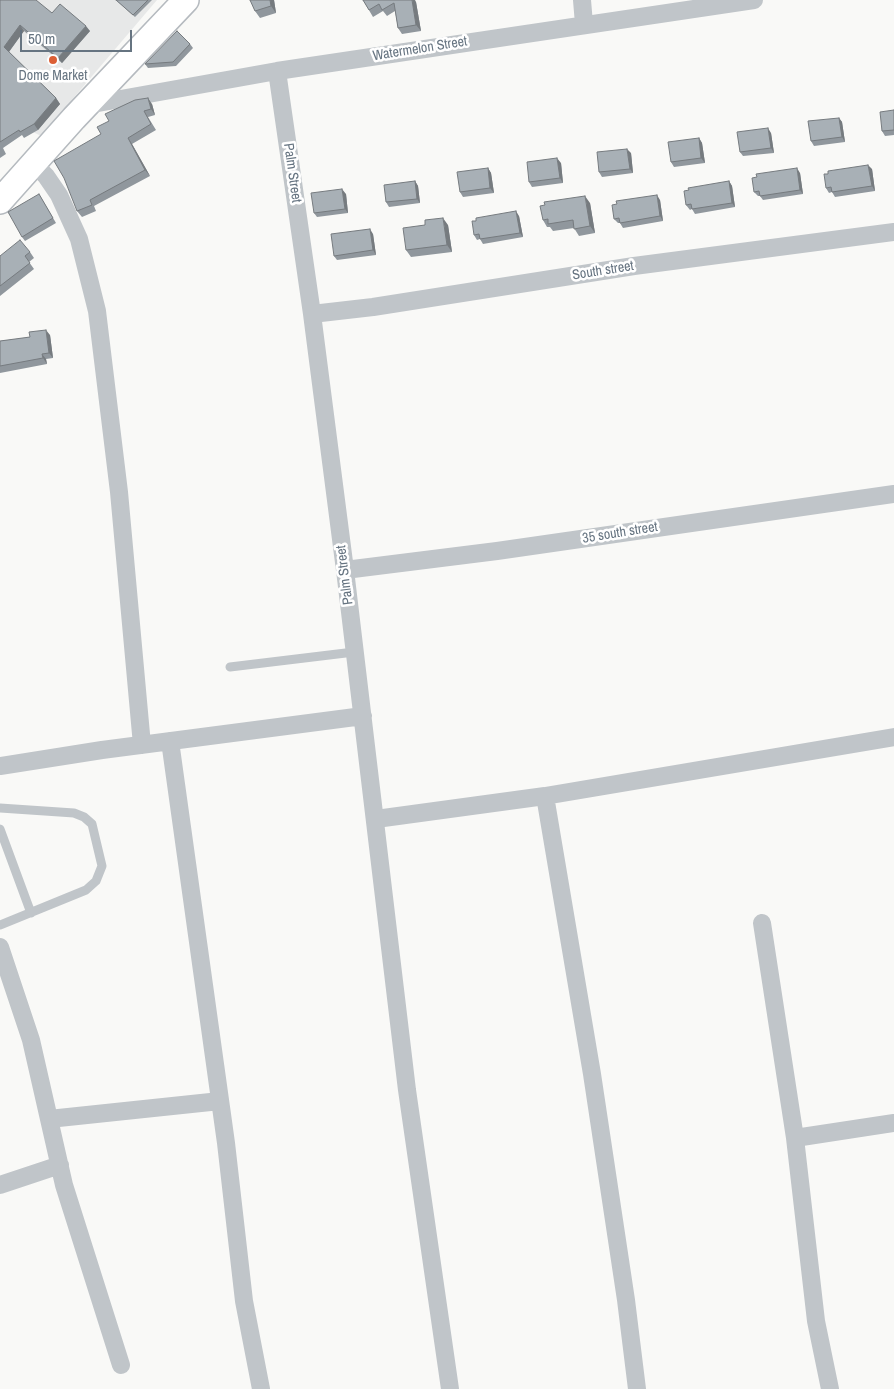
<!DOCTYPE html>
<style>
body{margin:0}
#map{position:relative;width:894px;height:1389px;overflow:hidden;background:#f9f9f7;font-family:"Archivo Narrow",sans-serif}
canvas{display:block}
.scale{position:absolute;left:20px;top:30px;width:112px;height:22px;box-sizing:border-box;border:2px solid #667481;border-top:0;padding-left:6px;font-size:15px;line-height:18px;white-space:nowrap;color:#667481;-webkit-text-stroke:4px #fff;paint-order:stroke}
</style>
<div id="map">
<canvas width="894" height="1389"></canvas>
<div class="scale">50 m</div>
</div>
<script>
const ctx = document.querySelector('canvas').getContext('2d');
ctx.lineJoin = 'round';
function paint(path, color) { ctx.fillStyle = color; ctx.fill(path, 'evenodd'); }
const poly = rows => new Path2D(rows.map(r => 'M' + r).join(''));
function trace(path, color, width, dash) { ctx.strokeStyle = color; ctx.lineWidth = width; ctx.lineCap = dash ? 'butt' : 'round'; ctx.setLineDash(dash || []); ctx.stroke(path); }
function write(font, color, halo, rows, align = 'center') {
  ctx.font = font + ' "Archivo Narrow",sans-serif'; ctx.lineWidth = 5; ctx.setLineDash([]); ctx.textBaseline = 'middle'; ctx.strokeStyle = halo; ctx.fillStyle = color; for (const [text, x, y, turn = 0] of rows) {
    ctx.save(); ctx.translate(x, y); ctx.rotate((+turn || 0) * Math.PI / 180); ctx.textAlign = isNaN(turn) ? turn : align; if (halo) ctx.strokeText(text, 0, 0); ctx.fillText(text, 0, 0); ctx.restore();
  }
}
const built = poly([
 [0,0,157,0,41,136,9,120]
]);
const service = poly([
 [230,667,354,652],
 [0,808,74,813,84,817,92,824,102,866,96,881,86,890,0,925],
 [0,829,31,913]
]);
const minor = poly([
 [582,0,584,24],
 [277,71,312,314,345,570,407,1090,450,1389],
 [87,105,277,71,754,0],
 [34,164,46,176,59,195,79,239,97,311,119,492,142,745],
 [312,314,373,307,634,266,894,232],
 [345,570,497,551,894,494],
 [170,741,226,1143,244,1301,261,1389],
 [0,766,102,750,363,716],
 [545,796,592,1074,626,1300,637,1389],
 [376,819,545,796,894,737],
 [762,923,795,1138,816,1321,830,1389],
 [0,947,31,1040,64,1185,121,1365],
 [49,1119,220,1101],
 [795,1138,894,1123],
 [0,1185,60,1165]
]);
const secondary = poly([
 [0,201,74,118,186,0]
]);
const wall = poly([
 [0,0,52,13,90,31,62,63,24,31,9,52,56,98,60,104,38,130,24,138,22,135,3,148,6,154,0,158],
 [116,0,152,0,135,17],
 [250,0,274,0,276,13,260,18,255,11],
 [363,0,416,2,421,31,402,34,398,28,395,11,387,16,383,11,373,17],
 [190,44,193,48,176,66,148,68,145,64],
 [152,104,155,115,148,117,156,130,132,144,150,176,94,206,96,211,82,217,77,211,101,134,109,121],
 [894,110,894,135,885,136,882,131],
 [839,118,842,122,845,142,814,146,811,141],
 [771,133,774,153,743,156,740,152],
 [699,138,702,143,705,163,674,167,671,162],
 [631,153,633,173,602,177,599,172],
 [561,163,563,183,532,187,529,182],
 [488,168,491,173,494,193,463,197,460,192],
 [872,169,875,191,835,197,832,192,829,193,826,188],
 [800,173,803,194,763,200,760,196,758,196,754,192],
 [415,181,418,186,420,203,389,207,386,202],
 [729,181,732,186,735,207,695,214,692,209,690,210,686,205],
 [39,194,56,223,25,241,22,237],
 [346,194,348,213,317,217,314,213],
 [660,200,663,221,623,228,620,223,618,223,614,219],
 [590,203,595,233,579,236,574,228,553,231,550,227,547,227,543,220],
 [519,216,523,237,483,244,480,239,477,240,474,235],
 [448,225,452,252,411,257,406,250],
 [373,234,376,255,337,260,334,256],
 [30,252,34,258,29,262,34,269,0,296,0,256],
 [50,335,53,358,46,359,47,364,0,373,0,341]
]);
const shadedWall = poly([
 [270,0,274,0,276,13,271,6],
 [412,0,415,0,416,2,421,31,416,25],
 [20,25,24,31,8,53,4,47],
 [86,26,90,31,62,63,58,58],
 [56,98,60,104,38,130,34,124],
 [148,98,152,104,155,115,151,109],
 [839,118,842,122,845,142,842,137],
 [768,128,771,133,774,153,771,148],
 [128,138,132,144,150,176,145,170],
 [699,138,702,143,705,163,701,158],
 [627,149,631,153,633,173,630,169],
 [557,158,561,163,563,183,560,178],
 [868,165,872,169,875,191,872,186],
 [488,168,491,173,494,193,490,188],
 [797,168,800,173,803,194,800,190],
 [415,181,418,186,420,203,417,199],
 [729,181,732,186,735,207,732,203],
 [342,189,346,194,348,213,345,209],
 [657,195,660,200,663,221,660,216],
 [585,196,590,203,595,233,590,226],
 [516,211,519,216,523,237,520,233],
 [443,218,448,225,452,252,447,245],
 [370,229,373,234,376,255,373,250],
 [46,330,50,335,53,358,49,353],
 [42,354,46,359,47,364,43,358]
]);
const building = poly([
 [0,0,36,0,52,13,60,4,86,26,58,58,20,25,4,47,56,98,34,124,20,132,19,130,0,142,0,0],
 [116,0,148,0,133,15,116,0],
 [250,0,270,0,271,6,255,11,250,0],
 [363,0,412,0,416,25,398,28,394,3,382,10,379,4,369,10,363,0],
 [177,31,190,44,173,62,145,64,177,31],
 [148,98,151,109,144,111,151,124,128,138,145,170,90,200,92,205,77,211,64,178,54,161,101,134,97,127,109,121,105,114,135,100,148,98],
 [894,110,894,130,882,131,880,112,894,110],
 [839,118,842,137,811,141,808,121,839,118],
 [768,128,771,148,740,152,737,132,768,128],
 [699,138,701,158,671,162,668,142,699,138],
 [627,149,630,169,599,172,597,152,627,149],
 [557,158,560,178,529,182,527,162,557,158],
 [868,165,872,186,832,192,831,187,826,188,824,174,828,174,828,171,868,165],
 [488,168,490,188,460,192,457,172,488,168],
 [797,168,800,190,760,196,759,191,754,192,752,178,757,177,756,174,797,168],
 [415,181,417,199,386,202,384,185,415,181],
 [729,181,732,203,692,209,691,204,686,205,684,191,689,190,688,188,729,181],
 [342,189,345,209,314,213,311,193,342,189],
 [39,194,53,218,22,237,8,212,39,194],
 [657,195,660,216,620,223,619,218,614,219,612,205,617,204,616,201,657,195],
 [585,196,590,226,574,229,573,220,548,224,548,219,543,220,540,206,545,205,544,202,585,196],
 [516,211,520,233,480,239,479,234,474,235,472,221,476,221,476,218,516,211],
 [443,218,447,245,406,250,403,228,425,225,425,220,443,218],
 [370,229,373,250,334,256,331,234,370,229],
 [20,240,30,252,25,256,30,263,0,286,0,256,20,240],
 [46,330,49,353,42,354,43,358,0,366,0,341,30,337,29,332,46,330]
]);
const markers = [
 [53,60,5,"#dc5f35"]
];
const streetNames = [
 ["Watermelon Street",420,49,-9],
 ["Palm Street",292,173,82],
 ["South street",603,271,-9],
 ["35 south street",620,533,-9],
 ["Palm Street",345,575,-97]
];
const poiNames = [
 ["Dome Market",53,76]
];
paint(built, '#e7e8e8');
trace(secondary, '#b5babf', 28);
trace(service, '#c0c5c9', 9);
trace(minor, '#c0c5c9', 18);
trace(secondary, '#fff', 25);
paint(wall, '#90979d');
paint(shadedWall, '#767b7f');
paint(building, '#a8b0b6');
trace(building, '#767b7f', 1);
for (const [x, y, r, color] of markers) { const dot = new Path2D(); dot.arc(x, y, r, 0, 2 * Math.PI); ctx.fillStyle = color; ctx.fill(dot); trace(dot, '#fff', 2); }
write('14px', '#667481', '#fff', streetNames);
write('14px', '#667481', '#fff', poiNames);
</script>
